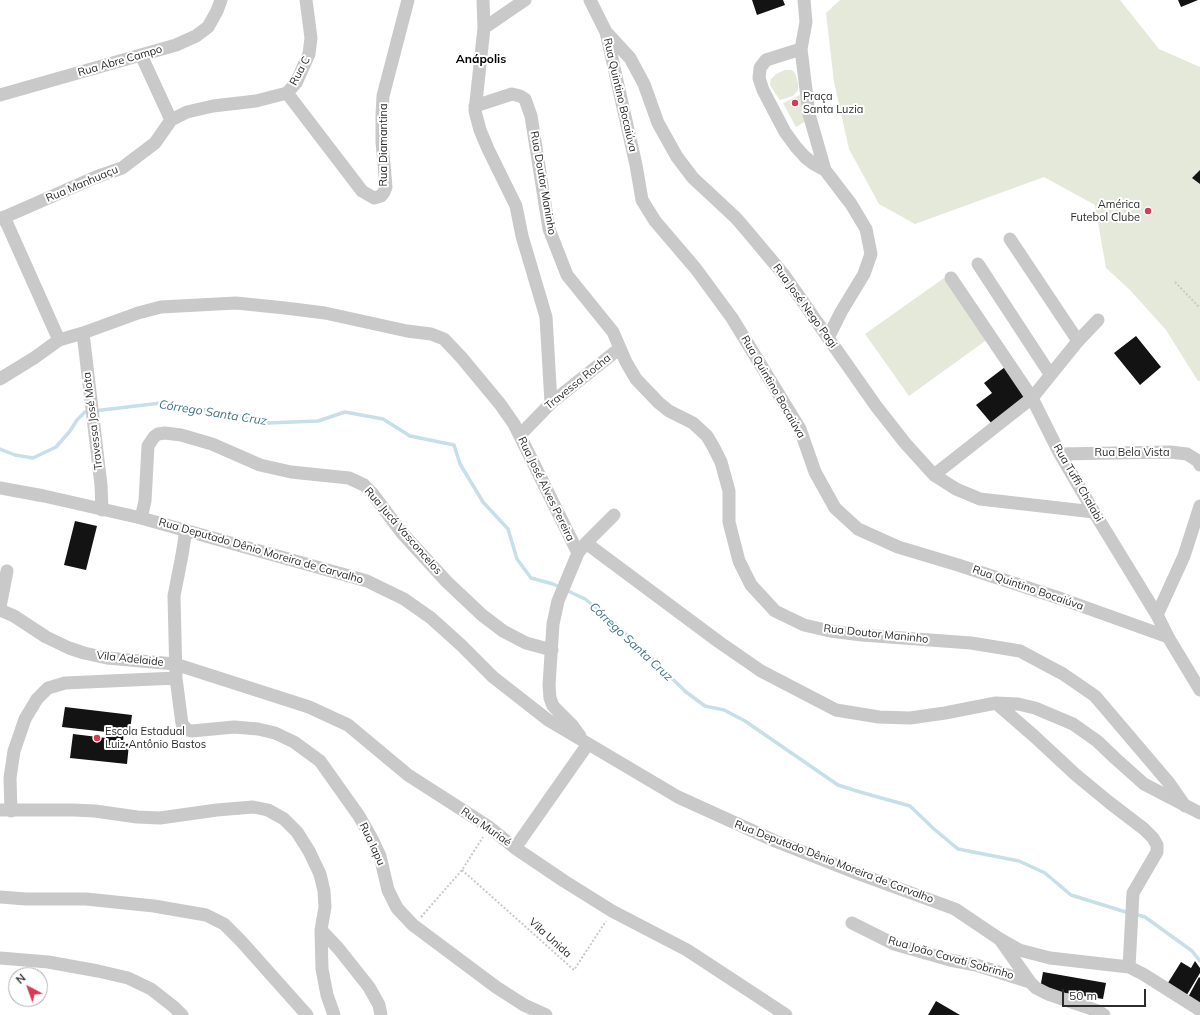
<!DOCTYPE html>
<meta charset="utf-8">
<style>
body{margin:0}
#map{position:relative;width:1200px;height:1015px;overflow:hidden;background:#fff;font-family:Mulish,sans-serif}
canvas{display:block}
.north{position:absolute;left:8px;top:967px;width:40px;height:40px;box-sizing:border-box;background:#fff;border:1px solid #ababab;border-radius:50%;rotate:319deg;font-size:11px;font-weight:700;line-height:16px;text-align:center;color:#2c2c2c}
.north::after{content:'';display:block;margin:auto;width:14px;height:18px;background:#d93856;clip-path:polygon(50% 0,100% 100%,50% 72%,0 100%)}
.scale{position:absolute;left:1062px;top:989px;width:84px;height:18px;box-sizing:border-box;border:2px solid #2c2c2c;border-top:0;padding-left:5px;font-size:12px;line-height:14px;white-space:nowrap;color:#2c2c2c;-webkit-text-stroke:3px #fff;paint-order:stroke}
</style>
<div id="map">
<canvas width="1200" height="1015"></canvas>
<div class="north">N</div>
<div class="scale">50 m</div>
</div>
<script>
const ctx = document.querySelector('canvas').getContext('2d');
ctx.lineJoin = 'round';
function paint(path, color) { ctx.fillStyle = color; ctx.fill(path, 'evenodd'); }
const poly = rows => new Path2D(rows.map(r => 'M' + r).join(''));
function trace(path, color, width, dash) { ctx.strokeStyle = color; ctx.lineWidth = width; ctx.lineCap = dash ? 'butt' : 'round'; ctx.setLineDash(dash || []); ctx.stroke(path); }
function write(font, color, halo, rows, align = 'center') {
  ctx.font = font + ' Mulish,sans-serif'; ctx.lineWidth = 4; ctx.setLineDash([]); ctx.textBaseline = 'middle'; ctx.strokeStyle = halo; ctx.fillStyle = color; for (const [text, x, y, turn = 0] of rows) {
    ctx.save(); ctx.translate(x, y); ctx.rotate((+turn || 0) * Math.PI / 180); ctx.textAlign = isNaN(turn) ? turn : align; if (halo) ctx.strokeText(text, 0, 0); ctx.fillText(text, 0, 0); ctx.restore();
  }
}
const green = poly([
 [840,0,1120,0,1159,49,1200,67,1200,381,1198,381,1166,330,1130,290,1106,268,1095,205,1044,177,915,224,879,204,849,149,834,82,826,13],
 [785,70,792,70,795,73,798,83,798,90,793,96,780,100,779,99,770,85,771,79,776,74],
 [800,95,809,119,796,127,783,103],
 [944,278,988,339,909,396,865,334]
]);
const stream = poly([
 [0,449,15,455,33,458,56,447,70,431,77,420,85,412,161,403,231,414,268,423,318,421,345,412,383,419,410,436,454,445,460,464,483,502,508,529,517,559,531,578,553,584,560,587],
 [566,590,585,599,609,618,645,652,686,692,705,706,724,710,745,721,838,785,860,792,910,806,934,829,958,849,1019,861,1045,873,1071,895,1129,913],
 [1135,914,1145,917,1192,951,1200,961]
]);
const building = poly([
 [752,0,783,0,785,5,757,15],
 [1178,0,1198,0,1181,7],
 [1200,170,1200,184,1192,178],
 [1136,336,1161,367,1140,385,1114,353],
 [1005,367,1028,395,992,424,976,405,992,393,984,383],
 [75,521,97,526,86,570,64,565],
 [65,707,132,715,130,730,124,729,123,743,129,744,127,764,70,758,73,734,106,738,107,732,62,727],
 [1195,961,1200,968,1200,973,1185,998,1166,986,1181,962,1191,968],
 [1043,972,1106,983,1103,999,1040,989],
 [1199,977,1200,978,1200,1007,1187,999],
 [936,1001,960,1015,928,1015]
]);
const path = poly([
 [1175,282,1200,308],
 [462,870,574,970,606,921],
 [421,917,462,870,483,837]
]);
const minor = poly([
 [483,0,484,28,475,111,480,130,488,149,516,206,522,236,546,317,551,403],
 [590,0,606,32,630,58,644,84,658,123,677,157,693,178,736,218,748,232,784,275,876,406,905,443,934,475,956,489,980,499,1094,512],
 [804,0,806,22,801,49,809,114,825,170,851,204,866,229,871,254,864,274,841,312,828,338],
 [484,28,525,0],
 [606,32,636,165,642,200,655,221,696,269,732,318,800,429,815,472,835,508,858,529,898,547,958,565,1062,599,1168,637],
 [801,49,766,60,760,68,759,78,763,90,775,113,785,132,796,147,805,157,814,164,825,170],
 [141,55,171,120],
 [287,93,362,191,374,198,381,196,384,192,386,187,382,142,382,115,383,96,408,0],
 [287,93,296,83,309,54,311,38,306,0],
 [0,95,176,45,196,36,208,27,217,11,221,0],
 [475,106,512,94,520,96,525,99,531,116,549,229,567,275,613,332,626,362,636,379,659,403,669,411,693,423,707,436,714,448,721,462,729,491,729,522,739,561,751,585,775,611,804,625,830,631,862,635,971,643,1020,651,1063,674,1095,696,1169,783,1185,806],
 [4,217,59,340],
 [0,219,96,177,122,168,155,143,171,120,187,112,213,106,256,101,287,93],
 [1010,239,1078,341],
 [978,264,1050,374],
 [951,278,1032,398,1060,454,1094,512,1157,615,1168,637,1200,690],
 [83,333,101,485,102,510],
 [0,379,34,358,59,340,83,333,138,313,161,307,236,303,285,308,325,313,407,331,431,334,444,339,461,357,500,404,514,424,578,553],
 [520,435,551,403,620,348],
 [1060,454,1170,452,1187,454,1198,461,1200,465],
 [934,475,1032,398,1078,341,1098,320],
 [0,488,44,496,141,518,367,581,404,599,431,618,461,645,493,677,548,720,678,797,775,841,859,874,955,909,998,938,1019,950,1050,958,1129,967,1143,974,1200,1010],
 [141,518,145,501,148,446,154,437,158,434,165,433,181,435,212,444,260,465,291,472,349,478,364,485,372,493,402,533,447,582,482,615,503,631,526,643,552,650],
 [186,530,182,555,174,596,176,678,182,724,187,730,192,731,234,727,258,729,275,733,294,742,320,761,359,816,372,839,380,856,388,890,397,908,413,925,496,987,524,1005,546,1015],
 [586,543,614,515],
 [0,607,7,571],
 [0,610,14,616,46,637,69,648,84,653,107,658,175,664,309,707,348,725,408,775,489,827,515,848,564,881,612,911,687,950,786,1015],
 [1157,615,1184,556,1200,506],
 [996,703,1034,736,1076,775,1110,803,1144,829,1153,838,1157,845,1157,852,1133,893,1129,967],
 [580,736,572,725,553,706,550,698,549,685,553,624,558,601,578,553,586,543,719,642,761,671,836,710,879,717,910,718,945,713,996,703,1018,704,1035,708,1073,724,1097,741,1116,759,1144,784,1200,813],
 [0,810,73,810,95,811,137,817,160,818,217,810,253,807,268,810,284,819,297,832,309,851,320,874,324,891,325,907,321,930,322,969,327,995,334,1015],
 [11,811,10,778,14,751,25,719,37,699,48,688,65,683,176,678],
 [515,848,588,744],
 [0,897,26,899,86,899,154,906,206,915,224,924,241,941,307,1015],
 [852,923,894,944,950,960,976,965,1030,982],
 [321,930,338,948,369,987,379,1005,381,1015],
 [1001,941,1030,982,1036,988,1048,994,1098,1011,1104,1015],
 [0,958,48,962,98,971,128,978,151,989,174,1007,182,1015]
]);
const markers = [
 [795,103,4,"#d93856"],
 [1148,211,4,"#d93856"],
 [97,738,4,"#d93856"]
];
const streetNames = [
 ["Rua Abre Campo",120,61,-16],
 ["Rua C",300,71,-62],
 ["Rua Quintino Bocaiúva",620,95,77],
 ["Rua Diamantina",384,145,-90],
 ["Rua Doutor Maninho",543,183,80],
 ["Rua Manhuaçu",82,184,-23],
 ["Rua José Nego Pagi",805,306,54],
 ["Travessa Rocha",578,382,-39],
 ["Rua Quintino Bocaiúva",773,387,60],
 ["Travessa José Mota",93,421,-97],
 ["Rua Bela Vista",1132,453],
 ["Rua Tuffi Chalabi",1078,483,60],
 ["Rua José Alves Pereira",546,489,64],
 ["Rua Jucá Vasconcelos",403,531,49],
 ["Rua Deputado Dênio Moreira de Carvalho",261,551,16],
 ["Rua Quintino Bocaiúva",1028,588,19],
 ["Rua Doutor Maninho",876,634,6],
 ["Vila Adelaide",130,659,6],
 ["Rua Muriaé",486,827,35],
 ["Rua Iapu",372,844,65],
 ["Rua Deputado Dênio Moreira de Carvalho",834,862,21],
 ["Vila Unida",550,938,42],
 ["Rua João Cavati Sobrinho",951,958,16]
];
const poiNames = [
 ["Praça",803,97],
 ["Santa Luzia",803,110],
 ["América",1140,205,"right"],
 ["Futebol Clube",1140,218,"right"],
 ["Escola Estadual",105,732],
 ["Luiz Antônio Bastos",105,745]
];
const neighbourhoodNames = [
 ["Anápolis",481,59]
];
const waterNames = [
 ["Córrego Santa Cruz",213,413,9],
 ["Córrego Santa Cruz",631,642,43]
];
paint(green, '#e4e9da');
trace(stream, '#c7dfe8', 3.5);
paint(building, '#131313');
trace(path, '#c9c9c9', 2, [2, 2]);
trace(minor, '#c9c9c9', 13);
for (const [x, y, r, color] of markers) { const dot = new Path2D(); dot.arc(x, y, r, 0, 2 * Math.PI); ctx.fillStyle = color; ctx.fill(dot); trace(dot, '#fff', 1.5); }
write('11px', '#2c2c2c', '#fff', streetNames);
write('11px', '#2c2c2c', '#fff', poiNames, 'left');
write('bold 12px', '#000', '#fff', neighbourhoodNames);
write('italic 12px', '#407487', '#fff', waterNames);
</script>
